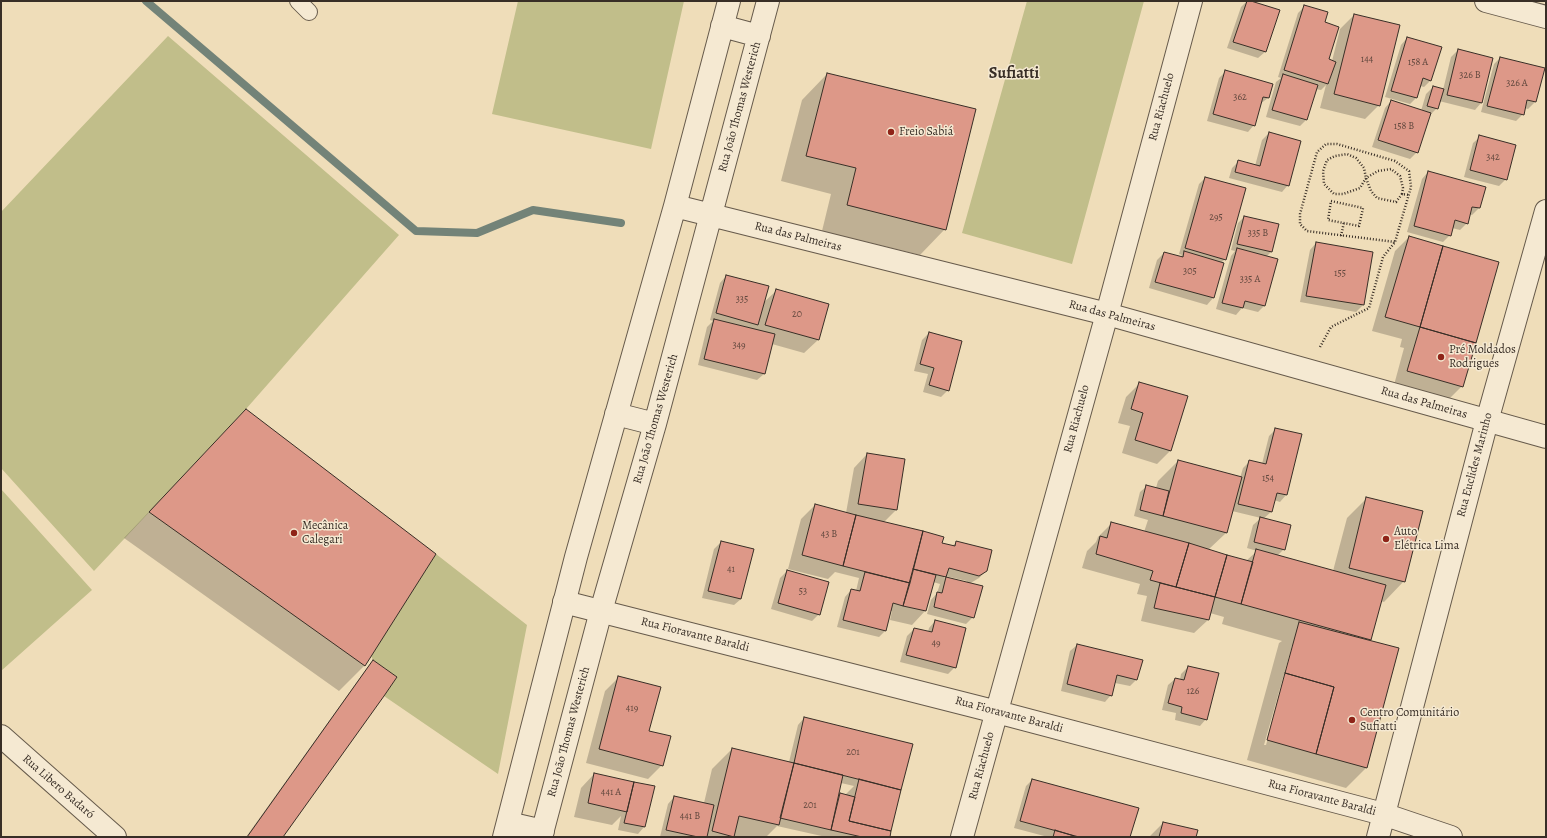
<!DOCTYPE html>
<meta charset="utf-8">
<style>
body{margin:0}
#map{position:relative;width:1547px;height:838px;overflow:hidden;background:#efddb9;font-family:Alegreya,serif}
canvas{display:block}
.frame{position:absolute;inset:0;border:2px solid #382e26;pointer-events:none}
</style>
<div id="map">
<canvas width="1547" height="838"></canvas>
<div class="frame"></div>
</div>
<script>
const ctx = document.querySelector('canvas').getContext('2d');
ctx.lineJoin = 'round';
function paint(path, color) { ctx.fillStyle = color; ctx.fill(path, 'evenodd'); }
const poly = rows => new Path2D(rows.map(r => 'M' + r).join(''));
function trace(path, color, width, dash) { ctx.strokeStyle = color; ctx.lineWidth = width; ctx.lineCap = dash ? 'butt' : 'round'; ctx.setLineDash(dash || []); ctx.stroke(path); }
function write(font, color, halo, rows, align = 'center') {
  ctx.font = font + ' Alegreya,serif'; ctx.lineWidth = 3; ctx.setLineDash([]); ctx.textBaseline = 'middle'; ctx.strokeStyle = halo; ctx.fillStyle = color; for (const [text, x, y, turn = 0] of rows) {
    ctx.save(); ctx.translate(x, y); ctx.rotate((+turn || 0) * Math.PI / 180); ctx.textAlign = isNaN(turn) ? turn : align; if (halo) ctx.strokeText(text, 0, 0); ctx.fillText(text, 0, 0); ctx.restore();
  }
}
const green = poly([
 [518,1,684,1,651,149,492,114],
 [1027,1,1144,1,1072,264,962,233],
 [168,36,399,235,246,409,94,571,1,468,1,212],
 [1,489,92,590,1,671],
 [436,554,527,625,498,774,384,696,397,677,373,660,371,656]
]);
const shadow = poly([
 [1247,1,1248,1,1265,52,1258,58,1227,48,1241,7],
 [1305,6,1323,23,1328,60,1332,61,1340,29,1354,15,1379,105,1365,119,1320,108,1326,85,1321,90,1315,89,1306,120,1300,126,1266,117,1276,82,1281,78,1278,77,1298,13],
 [1407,38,1430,81,1424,87,1420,86,1416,98,1410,104,1385,97,1401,45],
 [1458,50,1481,103,1475,110,1439,101,1437,108,1430,115,1417,152,1410,159,1372,147,1385,108,1391,101,1421,111,1426,94,1433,87,1443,90,1451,57],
 [1500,58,1543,69,1535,102,1528,109,1524,108,1523,114,1516,121,1481,112,1494,64],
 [1226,71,1268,98,1260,104,1254,125,1248,132,1207,121,1219,78],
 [827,74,945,229,920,255,822,231,831,194,781,181,802,100],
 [1269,133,1288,185,1282,192,1229,178,1232,168,1239,161,1255,166,1262,140],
 [1480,137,1506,179,1499,186,1464,177,1473,143],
 [1428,172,1479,208,1472,215,1469,214,1467,223,1460,230,1452,228,1450,235,1443,242,1407,232,1422,179],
 [1205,178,1225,259,1221,263,1223,264,1213,298,1207,305,1149,288,1157,260,1164,253,1180,257,1182,255,1179,254,1199,184],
 [1244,217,1277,225,1271,252,1266,257,1264,306,1258,312,1242,308,1236,315,1216,309,1231,256,1235,251,1231,250,1238,223],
 [1409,237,1462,386,1448,400,1394,385,1404,348,1400,347,1402,339,1372,331,1395,251],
 [1316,243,1363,305,1356,312,1300,302,1310,250],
 [726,276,763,303,776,291,818,340,804,353,772,344,764,374,757,380,698,365,707,327,713,321,710,320,720,283],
 [929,333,948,390,941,397,923,392,928,374,914,371,922,340],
 [1140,383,1171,450,1157,464,1122,453,1130,426,1118,423,1126,397],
 [246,410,365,665,339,691,124,538],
 [1276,429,1301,435,1286,495,1280,502,1274,500,1271,512,1263,519,1284,549,1277,556,1333,571,1347,518,1367,498,1404,581,1384,602,1380,601,1370,639,1368,641,1366,768,1346,788,1247,760,1279,643,1282,641,1222,624,1224,617,1210,613,1208,620,1194,633,1141,621,1147,596,1137,594,1140,584,1082,568,1087,551,1096,542,1098,537,1112,523,1144,532,1148,520,1134,516,1140,492,1147,486,1156,488,1158,481,1178,461,1240,478,1243,468,1250,461,1262,464,1269,436],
 [1232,511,1261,518,1253,525,1247,548,1257,551,1246,561,1208,550,1226,533],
 [1292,646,1294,646,1266,745,1264,745],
 [867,454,904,460,896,510,884,522,941,543,952,546,957,542,986,571,979,578,969,584,973,617,966,624,927,614,931,600,937,593,940,584,933,582,925,611,912,625,890,620,892,611,890,611,886,630,879,637,837,627,845,597,851,590,856,591,859,578,835,572,828,579,788,569,801,519,815,505,846,513,854,468],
 [945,576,967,581,966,583,944,578],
 [721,542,741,599,734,605,702,598,714,549],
 [787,571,819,614,812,621,771,609,780,578],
 [935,621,955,667,948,674,900,662,907,636,914,629,928,632,929,628],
 [1077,645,1136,680,1130,686,1115,683,1111,695,1105,702,1061,691,1070,651],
 [373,661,282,837,246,837,367,668],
 [1188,667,1206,719,1200,726,1175,720,1176,713,1162,710,1168,685,1175,679,1180,680,1181,674],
 [619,677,648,731,662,765,648,779,586,763,605,691],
 [804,718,912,744,889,837,826,837,777,826,766,837,660,837,668,804,674,797,704,803,712,769,732,749,789,762,798,725],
 [841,783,854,786,845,795,839,794],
 [594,774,653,787,644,827,638,834,618,830,621,816,612,825,574,817,581,788],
 [1032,780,1129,837,1048,837,1014,828,1026,786],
 [1163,823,1195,837,1149,837]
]);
const stream = poly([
 [146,1,416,231,477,233,533,210,621,223]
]);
const building = poly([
 [1247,1,1251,1,1280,10,1266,52,1233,42,1247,1],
 [1304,5,1328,12,1325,22,1339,27,1329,59,1336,62,1328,84,1284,70,1304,5],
 [1354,14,1400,25,1380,106,1334,94,1354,14],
 [1407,37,1442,47,1431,81,1423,78,1417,98,1391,91,1407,37],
 [1458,49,1493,58,1482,103,1447,95,1458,49],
 [1500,57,1545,68,1536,102,1527,100,1524,115,1487,106,1500,57],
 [1225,70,1273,84,1269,98,1263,97,1255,126,1213,114,1225,70],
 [827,73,976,109,946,230,847,205,856,168,806,156,827,73],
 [1283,74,1318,85,1307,120,1272,110,1283,74],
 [1433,86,1444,89,1438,109,1427,106,1433,86],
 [1391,100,1431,113,1418,153,1378,140,1391,100],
 [1269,132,1301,141,1289,186,1235,172,1238,160,1260,166,1269,132],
 [1479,135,1516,145,1507,180,1470,170,1479,135],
 [1428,171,1486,187,1480,208,1472,207,1468,224,1455,220,1451,236,1414,226,1428,171],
 [1205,177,1246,188,1226,260,1185,248,1205,177],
 [1244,216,1279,224,1272,252,1237,244,1244,216],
 [1409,236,1443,246,1420,327,1385,317,1409,236],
 [1316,242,1373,252,1364,305,1306,296,1316,242],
 [1443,246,1499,262,1476,343,1420,327,1443,246],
 [1237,248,1278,259,1265,306,1245,301,1243,308,1222,303,1237,248],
 [1184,251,1224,263,1214,298,1155,282,1164,252,1183,257,1184,251],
 [726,275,769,286,758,325,716,313,726,275],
 [776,289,829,304,819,340,765,325,776,289],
 [714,319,775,334,765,374,704,359,714,319],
 [1420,327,1476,343,1463,387,1407,371,1420,327],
 [929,332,962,341,949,391,929,385,934,368,920,364,929,332],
 [1139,382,1188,396,1171,451,1135,440,1143,413,1131,409,1139,382],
 [246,409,436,554,365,666,149,512,246,409],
 [1275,428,1302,434,1287,495,1277,493,1272,512,1238,504,1249,460,1266,464,1275,428],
 [867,453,905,459,897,510,858,504,867,453],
 [1178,460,1242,477,1227,533,1163,516,1178,460],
 [1146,485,1169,491,1163,516,1140,510,1146,485],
 [1366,497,1423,511,1405,582,1349,568,1366,497],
 [815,504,856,515,843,566,802,555,815,504],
 [856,515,923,531,910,583,843,566,856,515],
 [1260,517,1291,525,1285,550,1254,542,1260,517],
 [1111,522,1189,543,1176,587,1150,580,1153,571,1096,554,1100,536,1107,538,1111,522],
 [923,531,944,537,942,543,955,546,956,541,992,550,987,571,979,576,949,568,946,577,913,569,923,531],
 [721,541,754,549,741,599,708,591,721,541],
 [1189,543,1227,555,1215,597,1176,587,1189,543],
 [1256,549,1386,585,1371,640,1241,604,1256,549],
 [1227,555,1253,562,1241,604,1215,597,1227,555],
 [913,569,936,575,926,611,903,606,913,569],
 [787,570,829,582,820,615,778,603,787,570],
 [865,572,910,583,903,606,893,603,886,631,843,620,851,589,860,591,865,572],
 [946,577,983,586,974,618,934,607,937,592,942,593,946,577],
 [1160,583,1215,597,1209,620,1154,608,1160,583],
 [935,620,966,628,956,668,906,655,914,628,932,632,935,620],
 [1299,622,1399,648,1367,768,1316,754,1334,687,1285,673,1299,622],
 [1077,644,1143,660,1137,680,1117,675,1112,696,1067,684,1077,644],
 [373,660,397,677,384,696,283,837,247,837,373,660],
 [1188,666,1219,673,1207,720,1181,713,1182,707,1168,703,1175,678,1184,680,1188,666],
 [1285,673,1334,687,1316,754,1267,740,1285,673],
 [618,676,661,687,649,731,671,736,663,766,599,749,618,676],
 [804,717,913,744,901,790,794,763,804,717],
 [732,748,794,763,779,825,739,816,734,837,712,831,732,748],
 [794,763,843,775,831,830,780,818,794,763],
 [594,773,634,782,627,812,588,803,594,773],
 [859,779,901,790,891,831,849,821,859,779],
 [1032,779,1139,808,1130,837,1079,837,1020,821,1032,779],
 [634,782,655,786,645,827,624,823,634,782],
 [840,793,855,797,849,821,891,831,890,837,862,837,831,830,840,793],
 [674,796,714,805,707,837,698,837,666,830,674,796],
 [1163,822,1198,830,1196,837,1159,837,1163,822],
 [1055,830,1074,836,1074,837,1053,837,1055,830]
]);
const path = poly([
 [1402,194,1403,188,1400,176,1391,169,1378,171,1366,178,1360,188,1343,194,1334,194,1324,184,1323,171,1327,160,1335,156,1347,154,1356,158,1364,168,1366,178,1371,191,1377,198,1396,202,1402,194,1409,195],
 [1331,201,1363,208,1359,226,1328,220,1331,201],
 [1341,236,1344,222],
 [1320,347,1331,327,1369,308,1383,257,1395,242,1411,187,1409,171,1395,161,1337,144,1326,144,1317,152,1300,214,1300,224,1307,231,1395,242]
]);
const service = poly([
 [298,1,309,12]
]);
const minor = poly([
 [1486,1,1546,17],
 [564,602,997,712,1383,814,1451,837],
 [1,736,115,837],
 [962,837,1107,314,1191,1],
 [1378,837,1487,421,1546,211]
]);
const tertiary = poly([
 [722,26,759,36],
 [675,206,1107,314,1546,437],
 [616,414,655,424],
 [508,823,543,831],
 [504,837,576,557,675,206,729,1],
 [541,837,601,611,655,424,768,1]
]);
const markers = [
 [891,132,4,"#8f2418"],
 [1441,357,4,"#8f2418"],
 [294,533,4,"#8f2418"],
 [1386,539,4,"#8f2418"],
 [1352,720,4,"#8f2418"]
];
const numberNames = [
 ["144",1367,60],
 ["158 A",1418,63],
 ["326 B",1470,76],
 ["326 A",1517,84],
 ["362",1240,98],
 ["158 B",1404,127],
 ["342",1493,158],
 ["295",1216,218],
 ["335 B",1258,234],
 ["305",1190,272],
 ["155",1340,274],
 ["335 A",1250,280],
 ["335",742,300],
 ["20",797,315],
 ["349",739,346],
 ["154",1268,479],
 ["43 B",829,535],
 ["41",731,570],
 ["53",803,592],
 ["49",936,644],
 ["126",1193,692],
 ["419",632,709],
 ["201",853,753],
 ["441 A",611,793],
 ["201",810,806],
 ["441 B",690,817]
];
const streetNames = [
 ["Rua João Thomas Westerich",740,107,-75],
 ["Rua Riachuelo",1162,107,-75],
 ["Rua das Palmeiras",798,237,14],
 ["Rua das Palmeiras",1112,316,15],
 ["Rua das Palmeiras",1424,403,16],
 ["Rua João Thomas Westerich",656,419,-74],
 ["Rua Riachuelo",1077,419,-75],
 ["Rua Euclides Marinho",1475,465,-75],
 ["Rua Fioravante Baraldi",695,635,14],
 ["Rua Fioravante Baraldi",1009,715,15],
 ["Rua João Thomas Westerich",569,732,-75],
 ["Rua Riachuelo",982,766,-75],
 ["Rua Libero Badaró",58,787,41],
 ["Rua Fioravante Baraldi",1322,798,15]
];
const poiNames = [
 ["Freio Sabiá",899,132],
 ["Pré Moldados",1449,350],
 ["Rodrigues",1449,364],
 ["Mecânica",302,526],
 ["Calegari",302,540],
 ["Auto",1394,532],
 ["Elétrica Lima",1394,546],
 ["Centro Comunitário",1360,713],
 ["Sufiatti",1360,727]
];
const districtNames = [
 ["Sufiatti",1014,74]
];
paint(green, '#c1be8a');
paint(shadow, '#0003');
trace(stream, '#738378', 8);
paint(building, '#dd9888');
trace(building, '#382e26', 1);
trace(service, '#665a4b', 18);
trace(minor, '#665a4b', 24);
trace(tertiary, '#665a4b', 24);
trace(path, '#382e26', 2.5, [1, 2]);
trace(service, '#f5e9d2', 16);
trace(minor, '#f5e9d2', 22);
trace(tertiary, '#f5e9d2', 22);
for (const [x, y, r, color] of markers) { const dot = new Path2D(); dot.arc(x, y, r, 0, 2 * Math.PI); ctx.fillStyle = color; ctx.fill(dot); trace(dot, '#f5e9d2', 1.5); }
write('10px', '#61483e', null, numberNames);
write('12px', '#382e26', '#f5e9d2', streetNames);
write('12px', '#382e26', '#f5e9d2', poiNames, 'left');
write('bold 16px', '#382e26', '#f5e9d2', districtNames);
</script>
